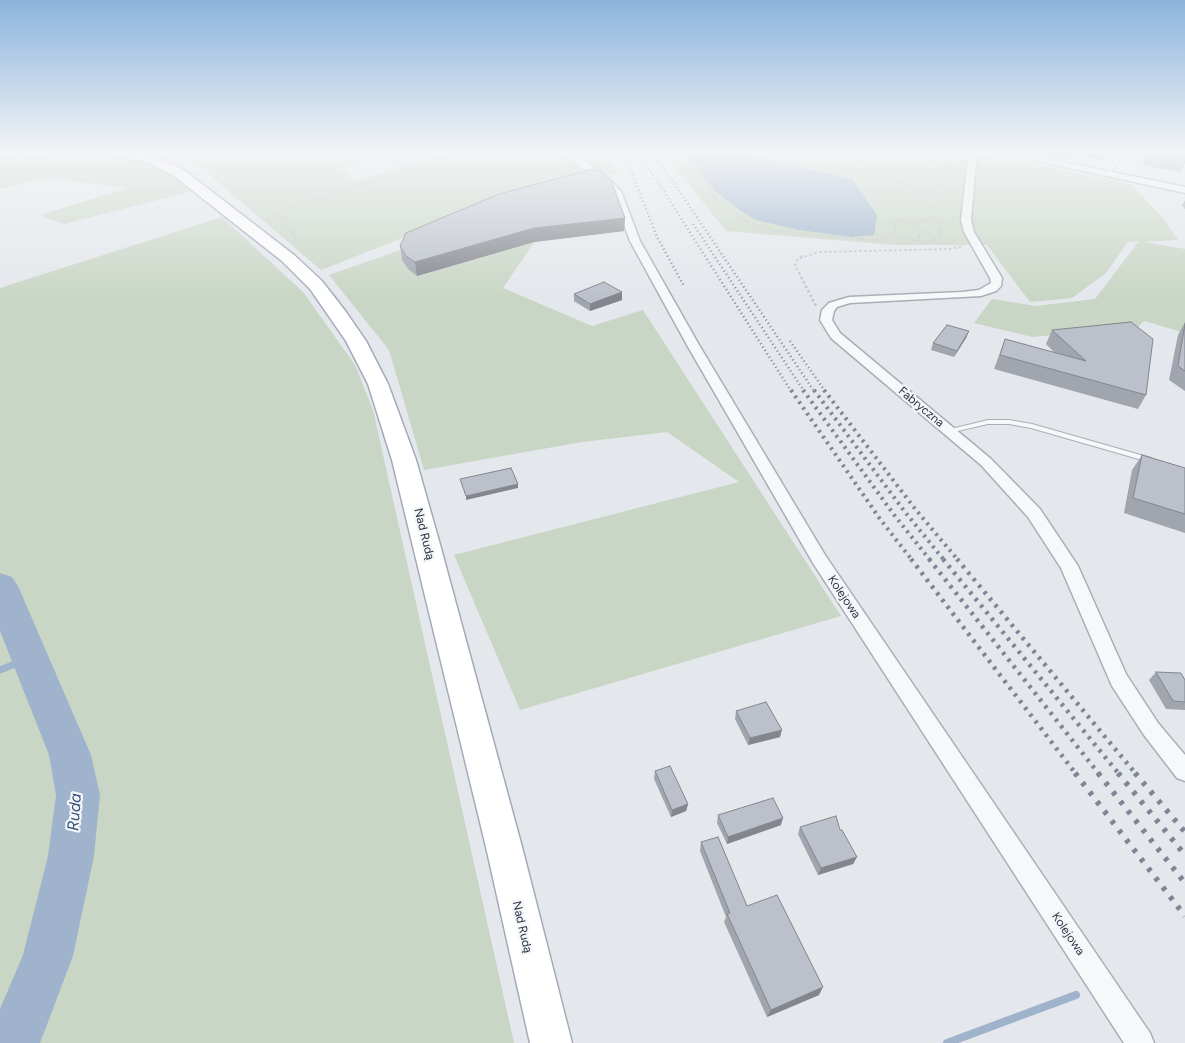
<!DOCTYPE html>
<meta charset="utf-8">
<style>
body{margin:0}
canvas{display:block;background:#e4e7ec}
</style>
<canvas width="1185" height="1043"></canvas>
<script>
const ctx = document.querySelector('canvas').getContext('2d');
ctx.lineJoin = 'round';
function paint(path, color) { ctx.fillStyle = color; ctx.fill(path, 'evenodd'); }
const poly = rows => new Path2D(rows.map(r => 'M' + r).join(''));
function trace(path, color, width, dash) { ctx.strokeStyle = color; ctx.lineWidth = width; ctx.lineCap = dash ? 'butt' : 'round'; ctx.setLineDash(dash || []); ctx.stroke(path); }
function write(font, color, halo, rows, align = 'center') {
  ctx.font = font + ' Figtree,sans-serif'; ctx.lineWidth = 4.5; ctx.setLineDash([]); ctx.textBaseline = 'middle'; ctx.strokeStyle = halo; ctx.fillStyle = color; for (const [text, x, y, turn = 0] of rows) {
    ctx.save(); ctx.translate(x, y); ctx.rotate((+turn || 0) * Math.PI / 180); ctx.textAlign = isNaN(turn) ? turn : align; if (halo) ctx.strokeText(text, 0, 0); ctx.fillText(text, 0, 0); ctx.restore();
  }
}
const green = poly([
 [163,151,353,151,365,161,341,168,354,181,398,169,393,167,467,151,603,151,619,173,542,189,468,212,321,270,205,171,186,159],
 [662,151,959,151,991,155,1130,184,1163,218,1178,240,1143,242,1185,249,1185,333,1144,321,1138,327,1032,337,974,323,992,299,1036,306,1095,299,1139,241,1128,242,1106,273,1072,298,1030,302,987,245,893,245,726,231],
 [92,152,137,159,166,170,190,192,64,224,40,215,128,188,47,178,0,189,0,155],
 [222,217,303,292,355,365,373,410,514,1043,0,1043,0,288],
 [535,241,503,288,592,326,643,310,841,616,520,710,454,555,739,482,667,432,582,442,424,470,389,350,329,275,409,247,409,270,418,276]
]);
const water = poly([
 [688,151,717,151,735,156,764,159,852,179,877,215,874,235,851,237,799,230,756,220,738,209,714,190,689,157]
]);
const streamFar1 = poly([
 [0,670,30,658]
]);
const stream = poly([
 [947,1043,1076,995]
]);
const river = poly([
 [0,573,12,577,18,586,91,755,100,795,94,856,73,956,40,1043,0,1043,0,1009,23,955,48,856,56,795,49,755,0,631,0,573]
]);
const pathFar1 = poly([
 [679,151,716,199,745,221,776,231,823,236,877,240,895,236],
 [816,151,851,159,883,171,925,197,935,217],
 [875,151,959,168],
 [778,156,782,153,796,151],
 [191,158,225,151],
 [796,160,801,154,800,151],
 [925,197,931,191,943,185,950,174,945,166,951,159,934,151],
 [935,217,942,230,939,236,927,243,895,236,895,222,899,220,915,223,935,217],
 [915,223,921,230,917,242],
 [296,238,278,214,285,209,398,173,418,162,461,151],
 [800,258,819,252,949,249,964,246]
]);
const path = poly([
 [802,256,798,259,795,265,816,306]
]);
const lane = poly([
 [1120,151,1124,151,1109,175,1107,175,1106,174,1120,151],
 [988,420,1009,420,1032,424,1151,458,1152,460,1149,462,1031,428,1009,424,988,424,949,433,946,431,947,430,988,420]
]);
const street = poly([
 [556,151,567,151,582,159,608,178,621,191,640,241,699,345,825,555,1150,1033,1154,1043,1124,1043,813,563,687,345,630,241,612,192,602,182,576,163,556,151],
 [969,151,977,151,971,220,974,232,1002,278,1001,286,996,291,981,296,850,303,837,307,834,311,832,320,840,333,991,459,1040,509,1078,566,1126,674,1158,723,1185,755,1185,781,1177,778,1144,735,1112,686,1061,568,1028,517,981,465,831,338,820,320,822,310,829,303,849,297,962,292,979,290,991,283,990,278,964,232,961,220,969,151],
 [992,151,1010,151,1185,187,1185,193,992,151]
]);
const primary = poly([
 [0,151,26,151,20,155,0,157,0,151],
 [104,151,130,151,154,156,184,170,294,255,322,281,346,312,366,341,388,384,416,460,439,541,522,847,572,1043,530,1043,486,847,392,460,368,384,346,341,310,289,282,261,174,176,150,163,105,154,104,151]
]);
const railFar3 = poly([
 [638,151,791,391],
 [645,151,665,170,814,391],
 [627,160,657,237,684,286],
 [693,224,804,391],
 [790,341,825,391]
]);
const railFar2 = poly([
 [791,390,880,519,912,560],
 [803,390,895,516,930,560],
 [814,390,905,512,944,560],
 [824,390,916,510,958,560]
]);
const railFar1 = poly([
 [911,559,1076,774],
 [929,559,1099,774],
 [943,559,1119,774],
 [957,559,1136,774]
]);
const rail = poly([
 [1075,773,1185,916],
 [1098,773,1185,883],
 [1118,773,1185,855],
 [1135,773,1185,832]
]);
const wall = poly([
 [1026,151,1105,151,1101,160,1072,155,1068,160],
 [1148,151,1185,163,1180,172,1142,165],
 [1185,200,1185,209,1182,206],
 [625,218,624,231,534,242,417,276,409,270,402,260,400,246],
 [622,292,622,300,590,311,574,301,574,294],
 [1185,322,1185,391,1169,380,1178,335],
 [1052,330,1146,395,1138,409,994,369,1005,339,1055,353,1046,344],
 [969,331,966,338,954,357,931,350,933,343],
 [1142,455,1185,468,1185,533,1124,513,1132,470],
 [1156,672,1185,680,1185,710,1166,709,1149,680],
 [736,711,780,737,748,745,735,719],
 [655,771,688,804,686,811,671,817,654,779],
 [718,815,781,825,727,844,717,823],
 [800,827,840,830,857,857,853,864,818,875,798,834],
 [701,842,747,906,819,995,767,1017,724,922,726,917,700,851]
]);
const shadedWall = poly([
 [625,218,624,231,534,242,417,276,415,262,534,228],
 [622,292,622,300,590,311,590,304],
 [969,331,966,338,954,357,957,351],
 [518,484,518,488,466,500,466,496],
 [782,730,780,737,748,745,750,738],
 [688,804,686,811,671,817,672,810],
 [783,818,781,825,727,844,728,837],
 [857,857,853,864,818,875,821,868],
 [823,987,819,995,767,1017,771,1010]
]);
const building = poly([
 [1042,151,1105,151,1102,157,1073,152,1070,157,1042,151],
 [1148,151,1185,151,1185,163,1146,156,1148,151],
 [593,169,600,171,611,180,625,218,534,228,415,262,406,256,400,246,406,233,499,194,593,169],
 [604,282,622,292,590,304,574,294,604,282],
 [1131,322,1153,339,1146,395,1000,355,1005,339,1086,361,1052,330,1131,322],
 [1185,324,1185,371,1178,366,1185,324],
 [947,325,969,331,957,351,933,343,947,325],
 [1142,455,1185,468,1185,514,1133,498,1142,455],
 [511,468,518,484,466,496,460,479,511,468],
 [1156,672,1181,673,1185,680,1185,702,1173,701,1156,672],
 [766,702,782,730,750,738,736,711,766,702],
 [670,766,688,804,672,810,655,771,670,766],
 [773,798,783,818,728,837,718,815,773,798],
 [836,816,840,830,842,830,857,857,821,868,800,827,836,816],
 [718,837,747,906,777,895,823,987,771,1010,727,914,730,913,701,842,718,837]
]);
const streetNames = [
 ["Fabryczna",921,407,40],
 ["Nad Rudą",424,534,76],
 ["Kolejowa",844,597,56],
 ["Nad Rudą",522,927,77],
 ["Kolejowa",1068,934,56]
];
const nearWaternames = [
 ["Ruda",75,812,-86]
];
paint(green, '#c9d6c5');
paint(water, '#9fb4cc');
trace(streamFar1, '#9fb4cc', 7);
trace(stream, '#9fb4cc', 8);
paint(river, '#9fb4cc');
trace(lane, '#a9aeb7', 2);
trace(street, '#a9aeb7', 3);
trace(primary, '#a3abb8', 3);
trace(pathFar1, '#c2c5cb', 2, [2.5, 2.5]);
trace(path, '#c2c5cb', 2.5, [2.5, 2.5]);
paint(lane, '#f7f8fa');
paint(street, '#f7f8fa');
paint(primary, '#fff');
trace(railFar3, '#7d8696', 2.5, [1, 3]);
trace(railFar2, '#7d8696', 4, [2.5, 4.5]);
trace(railFar1, '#7d8696', 4.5, [3, 5.5]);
trace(rail, '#7d8696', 5.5, [4, 8]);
paint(wall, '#a1a5ae');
paint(shadedWall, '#83868d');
paint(building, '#bbc0ca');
trace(building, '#83868d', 1);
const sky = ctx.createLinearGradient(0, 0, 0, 297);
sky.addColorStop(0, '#8bb4dd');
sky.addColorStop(0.51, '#f3f4f6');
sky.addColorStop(1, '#f3f4f600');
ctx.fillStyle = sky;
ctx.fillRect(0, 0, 1185, 297);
write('12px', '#2b3445', '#f4f6f9', streetNames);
write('italic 16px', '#34527a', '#f4f6f9', nearWaternames);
</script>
